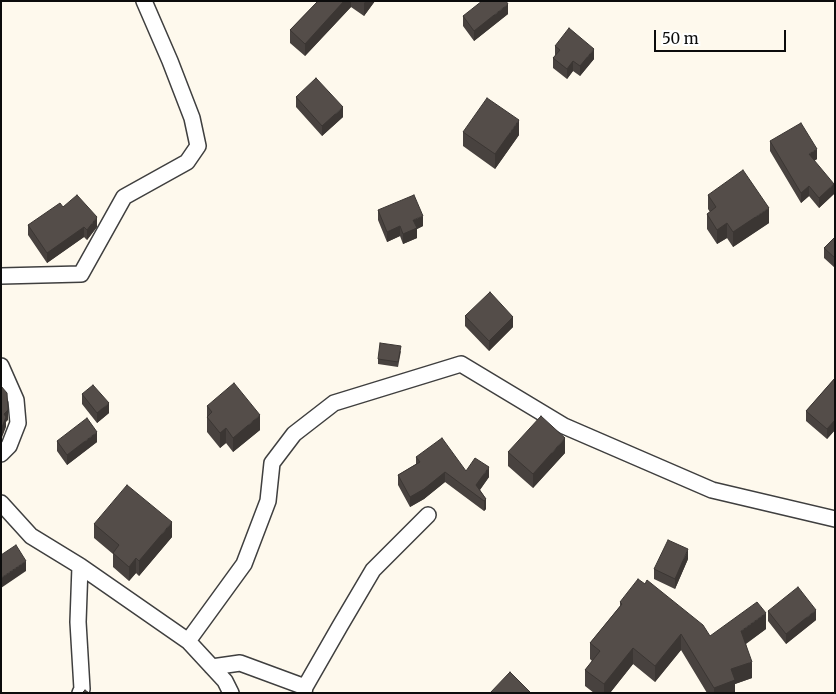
<!DOCTYPE html>
<style>
body{margin:0}
#map{position:relative;width:836px;height:694px;overflow:hidden;background:#fef9ed;font-family:Merriweather,serif}
canvas{display:block}
.frame{position:absolute;inset:0;border:2px solid #0c0c0c;pointer-events:none}
.scale{position:absolute;left:654px;top:30px;width:132px;height:22px;box-sizing:border-box;border:2px solid #0c0c0c;border-top:0;padding-left:6px;font-size:15px;line-height:18px;white-space:nowrap;color:#0c0c0c;-webkit-text-stroke:4px #fff;paint-order:stroke}
</style>
<div id="map">
<canvas width="836" height="694"></canvas>
<div class="frame"></div>
<div class="scale">50 m</div>
</div>
<script>
const ctx = document.querySelector('canvas').getContext('2d');
ctx.lineJoin = 'round';
const poly = rows => new Path2D(rows.map(r => 'M' + r).join(''));
function trace(path, color, width, dash) { ctx.strokeStyle = color; ctx.lineWidth = width; ctx.lineCap = dash ? 'butt' : 'round'; ctx.setLineDash(dash || []); ctx.stroke(path); }
function paint(path, color) { ctx.fillStyle = color; ctx.fill(path, 'evenodd'); }
const street = poly([
 [1,276,81,274,124,197,187,162,198,146,192,118,170,61,144,1],
 [1,366,16,400,18,423,9,446,1,454],
 [1,503,31,536,80,566,188,641,225,681,231,693],
 [188,641,244,564,268,501,272,463,294,434,334,403,461,364,564,426,712,490,835,519],
 [212,667,240,663,305,687],
 [80,693,82,689,78,622,80,566],
 [304,693,305,687,340,626,373,570,428,515]
]);
const wall = poly([
 [318,1,375,1,364,16,351,7,305,56,290,43,290,30],
 [508,14,474,41,463,26,463,16],
 [555,46,594,59,580,76,573,71,567,79,553,68,553,58,555,56],
 [296,97,343,117,322,136,296,107],
 [463,132,519,135,495,169,463,146],
 [770,141,817,159,814,161,834,194,819,208,809,196,801,203,770,151],
 [708,195,769,223,733,247,727,238,717,244,707,229,707,214,710,212,708,209],
 [63,207,97,227,87,240,84,237,47,263,28,235,28,225],
 [378,210,423,226,417,229,417,238,403,244,400,236,387,242,378,220],
 [835,237,835,268,824,258,824,248],
 [465,316,513,327,489,351,465,326],
 [401,351,398,367,378,364,378,359],
 [835,378,835,430,827,439,806,421,806,411],
 [82,394,109,413,97,423,82,404],
 [207,406,260,430,233,452,226,443,220,448,207,432],
 [57,441,97,442,67,465,57,451],
 [508,452,565,453,533,488,508,466],
 [416,457,489,477,480,490,486,499,486,509,484,511,445,482,424,499,410,507,398,485,398,475,416,464],
 [94,524,172,537,139,576,136,573,129,581,113,567,113,554,94,538],
 [688,559,675,589,654,579,654,569],
 [620,602,710,636,766,629,746,644,752,678,735,684,735,693,707,693,681,650,655,682,633,664,610,693,594,693,585,686,585,670,592,661,590,659,590,643,620,606],
 [768,611,816,620,786,644,768,621]
]);
const shadedWall = poly([
 [344,1,351,1,351,7,305,56,305,44],
 [366,1,375,1,364,16,364,3],
 [508,4,508,14,474,41,474,31],
 [594,49,594,59,580,76,580,66],
 [573,61,573,71,567,79,567,69],
 [343,107,343,117,322,136,322,126],
 [519,120,519,135,495,169,495,154],
 [817,149,817,159,809,164,809,154],
 [834,184,834,194,819,208,819,198],
 [809,186,809,196,801,203,801,193],
 [769,208,769,223,733,247,733,232],
 [423,216,423,226,417,229,417,238,403,244,403,234,413,220],
 [97,217,97,227,87,240,87,230],
 [727,223,727,238,717,244,717,230],
 [400,226,400,236,387,242,387,232],
 [84,227,84,237,47,263,47,253],
 [513,317,513,327,489,351,489,341],
 [109,403,109,413,97,423,97,413],
 [8,410,8,420,6,422,6,427,1,440,1,430,4,414],
 [260,415,260,430,233,452,233,438],
 [835,420,835,430,827,439,827,429],
 [226,428,226,443,220,448,220,433],
 [97,432,97,442,67,465,67,455],
 [565,438,565,453,533,488,533,474],
 [489,467,489,477,476,495,476,485],
 [445,472,445,482,424,499,410,507,410,497],
 [486,499,486,509,484,511,484,501],
 [172,522,172,537,139,576,139,561],
 [688,549,688,559,675,589,675,579],
 [136,558,136,573,129,581,129,567],
 [26,561,26,571,1,588,1,578],
 [816,610,816,620,786,644,786,634],
 [766,613,766,629,741,647,741,631],
 [681,634,681,650,655,682,655,666],
 [633,648,633,664,610,693,604,693,604,684],
 [752,662,752,678,735,684,735,693,714,693,714,688,731,669]
]);
const building = poly([
 [318,1,344,1,305,44,290,30,318,1],
 [482,1,506,1,508,4,474,31,463,16,482,1],
 [569,28,594,49,580,66,573,61,567,69,553,58,560,50,555,46,569,28],
 [316,78,343,107,322,126,296,97,316,78],
 [487,98,519,120,495,154,463,132,487,98],
 [801,123,817,149,809,154,834,184,819,198,809,186,801,193,770,141,801,123],
 [743,170,769,208,733,232,727,223,717,230,707,214,716,207,708,195,743,170],
 [77,195,97,217,87,230,84,227,47,253,28,225,60,203,63,207,77,195],
 [414,195,423,216,413,220,417,228,403,234,400,226,387,232,378,210,414,195],
 [835,237,835,258,824,248,835,237],
 [490,292,513,317,489,341,465,316,490,292],
 [380,343,401,346,398,362,378,359,380,343],
 [835,378,835,420,827,429,806,411,835,378],
 [234,383,260,415,233,438,226,428,220,433,207,417,212,412,207,406,234,383],
 [93,385,109,403,97,413,82,394,93,385],
 [1,386,7,393,8,410,4,414,6,417,1,430,1,386],
 [541,416,565,438,533,474,508,452,541,416],
 [87,418,97,432,67,455,57,441,87,418],
 [442,438,466,471,475,458,489,467,476,485,486,499,484,501,445,472,424,489,410,497,398,475,420,462,416,457,442,438],
 [127,485,172,522,139,561,136,558,129,567,113,553,119,545,94,524,127,485],
 [668,540,688,549,675,579,654,569,668,540],
 [16,545,26,561,1,578,1,555,16,545],
 [638,579,645,584,647,580,703,625,710,636,757,602,766,613,741,631,752,662,731,669,735,680,714,688,681,634,655,666,633,648,604,684,585,670,600,651,590,643,622,604,620,602,638,579],
 [798,587,816,610,786,634,768,611,798,587],
 [510,672,531,693,490,693,510,672],
 [85,690,89,693,82,693,85,690]
]);
trace(street, '#3f3f3f', 18);
trace(street, '#fff', 15);
paint(wall, '#48423f');
paint(shadedWall, '#3b3633');
paint(building, '#544d49');
trace(building, '#3b3633', 1);
</script>
